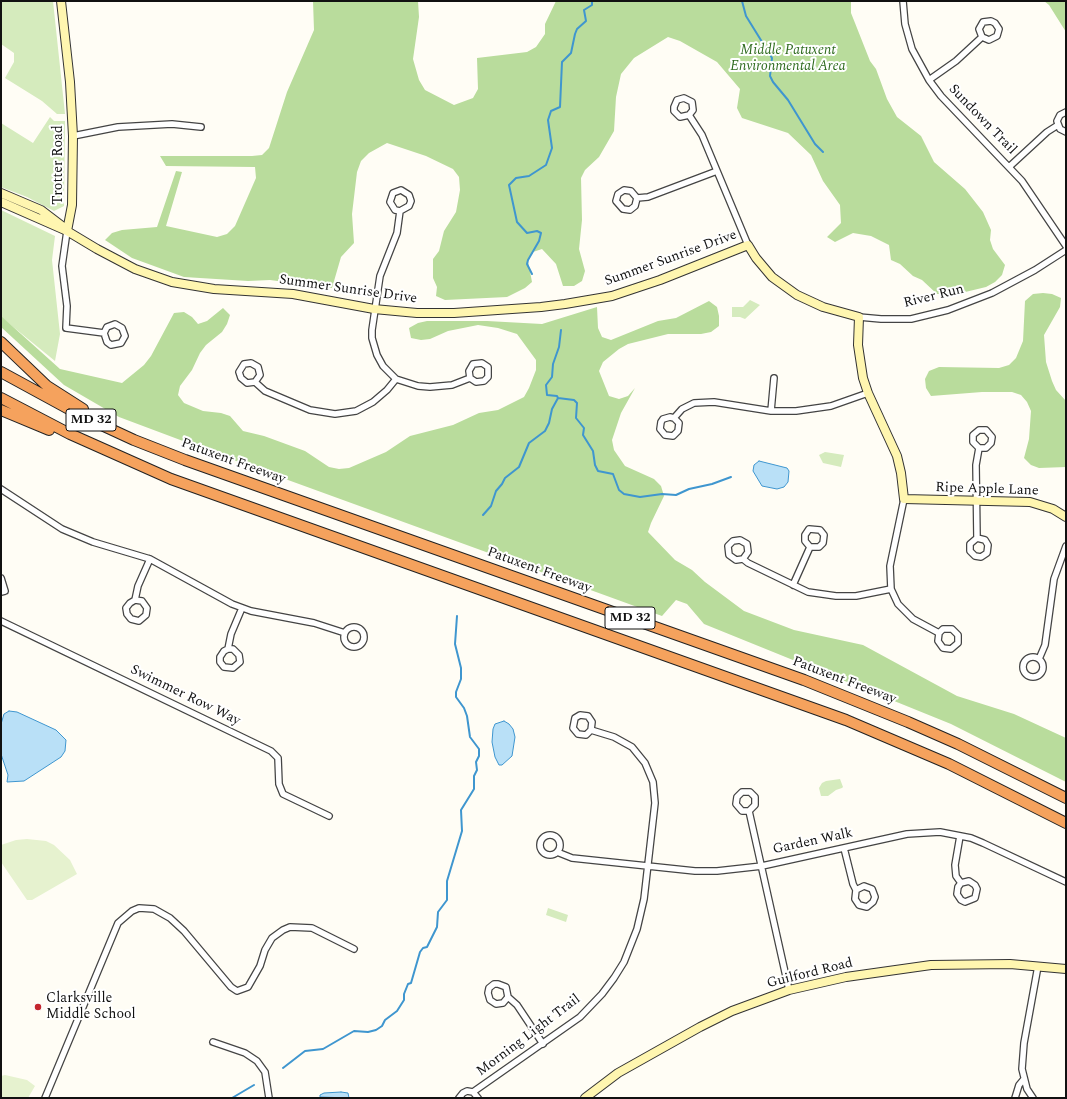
<!DOCTYPE html>
<style>
body{margin:0}
#map{position:relative;width:1067px;height:1099px;overflow:hidden;background:#fffdf5;font-family:Spectral,serif}
canvas{display:block}
.frame{position:absolute;inset:0;border:2px solid #111;pointer-events:none}
</style>
<div id="map">
<canvas width="1067" height="1099"></canvas>
<div class="frame"></div>
</div>
<script>
const ctx = document.querySelector('canvas').getContext('2d');
ctx.lineJoin = 'round';
function paint(path, color) { ctx.fillStyle = color; ctx.fill(path, 'evenodd'); }
const poly = rows => new Path2D(rows.map(r => 'M' + r).join(''));
function trace(path, color, width, dash) { ctx.strokeStyle = color; ctx.lineWidth = width; ctx.lineCap = dash ? 'butt' : 'round'; ctx.setLineDash(dash || []); ctx.stroke(path); }
function write(font, color, halo, rows, align = 'center') {
  ctx.font = font + ' Spectral,serif'; ctx.lineWidth = 4; ctx.setLineDash([]); ctx.textBaseline = 'middle'; ctx.strokeStyle = halo; ctx.fillStyle = color; for (const [text, x, y, turn = 0] of rows) {
    ctx.save(); ctx.translate(x, y); ctx.rotate((+turn || 0) * Math.PI / 180); ctx.textAlign = isNaN(turn) ? turn : align; if (halo) ctx.strokeText(text, 0, 0); ctx.fillText(text, 0, 0); ctx.restore();
  }
}
const green = poly([
 [1,1,53,1,65,114,57,114,42,101,5,78,14,62,14,53,1,44],
 [50,117,54,121,65,121,64,206,54,211,27,197,1,187,1,123,33,143],
 [1,210,55,236,52,260,60,334,55,361,1,317],
 [750,300,760,305,745,319,740,317,732,317,732,307,743,307],
 [825,452,844,455,841,467,823,463,819,455],
 [840,779,843,787,842,788,836,790,828,796,821,796,819,788,822,783,826,781],
 [548,908,568,915,566,922,546,915]
]);
const forest = poly([
 [313,1,418,1,419,17,413,59,419,80,425,90,454,105,473,98,478,89,477,58,527,52,536,47,545,34,545,24,556,1,851,1,851,13,855,23,870,61,876,69,887,99,897,117,921,136,934,162,965,189,983,212,991,230,990,240,993,249,1005,265,1002,275,995,282,986,287,957,294,937,294,922,280,913,276,900,264,891,260,889,245,871,236,853,233,835,242,827,237,841,223,840,205,823,181,811,155,788,133,742,118,737,108,740,89,717,62,680,41,668,37,634,58,621,74,616,97,614,131,599,157,585,170,581,178,582,220,579,249,585,271,582,281,574,286,563,286,556,264,542,249,533,252,528,261,532,282,525,288,507,297,445,300,436,296,437,287,433,278,433,259,439,251,444,231,456,212,460,190,459,177,453,169,426,156,387,143,369,153,361,161,357,172,352,214,354,243,341,257,332,288,270,280,248,281,184,277,132,258,105,240,112,233,122,230,157,227,176,171,182,172,166,226,217,237,227,234,235,226,256,178,255,167,166,166,160,156,252,156,262,155,269,148,287,92,314,30],
 [1044,1,1066,1,1066,32,1049,5],
 [1043,293,1052,294,1061,298,1060,307,1044,335,1046,362,1052,381,1056,390,1066,401,1066,467,1039,468,1031,465,1024,458,1029,439,1031,411,1027,402,1021,395,1012,392,982,392,931,396,926,388,925,379,929,371,939,367,999,368,1009,365,1016,358,1023,341,1025,301,1033,294],
 [709,301,717,307,719,316,719,326,711,332,701,334,668,334,628,344,619,349,603,362,599,371,609,396,619,399,628,396,635,388,621,413,612,440,614,450,625,466,654,479,661,486,664,496,651,523,648,532,675,560,692,570,705,582,744,611,794,630,863,645,957,696,1014,714,1066,738,1066,782,951,724,704,624,687,604,676,600,662,616,255,468,119,417,64,385,1,327,1,316,60,369,122,383,144,365,151,356,174,313,184,312,192,317,198,324,207,321,223,308,230,315,227,324,222,332,206,345,200,353,192,370,180,386,178,395,184,403,203,411,221,413,230,416,243,431,264,436,305,451,329,467,339,469,349,468,386,452,410,436,453,425,479,413,498,410,524,397,529,388,536,370,536,360,517,334,498,328,478,325,448,331,430,339,421,340,411,338,409,328,418,323,427,321,487,321,542,324,597,307,598,328,602,337,611,340,658,321,676,318]
]);
const pitch = poly([
 [27,839,46,841,54,845,70,860,77,874,32,900,27,900,1,862,1,845,16,840],
 [5,1075,27,1080,35,1086,28,1098,1,1098,1,1076]
]);
const water = poly([
 [759,461,787,468,789,471,788,482,784,487,777,489,762,486,753,471,754,465,759,461],
 [9,711,17,712,56,730,66,740,65,751,61,757,24,781,7,782,8,775,1,754,1,724,4,714,9,711],
 [504,721,509,724,513,729,515,737,512,756,502,765,499,765,495,757,492,742,493,729,495,724,504,721],
 [341,1092,348,1093,349,1098,320,1097,320,1095,324,1093,341,1092]
]);
const stream = poly([
 [742,1,746,16,772,58,770,76,773,82,788,100,815,144,823,152],
 [532,274,527,264,528,260,539,241,541,233,537,231,527,233,517,222,509,185,516,178,529,176,546,165,552,148,548,120,551,111,560,107,562,62,571,53,575,34,577,29,586,21,584,10,592,5,592,1],
 [558,398,574,400,577,403,576,418,584,428,583,435,593,451,595,465,598,471,613,474,619,490,624,494,640,497,662,494,676,495,689,489,712,484,731,477],
 [483,515,491,506,496,491,502,484,505,478,519,467,529,443,545,431,549,423,552,409,558,398,557,396,547,395,546,385,552,377,553,364,559,347,561,330],
 [283,1068,305,1051,323,1049,354,1031,368,1032,376,1030,382,1026,385,1020,397,1011,404,1000,404,994,408,984,411,983,420,952,423,948,427,947,437,927,438,912,447,900,447,881,462,831,461,810,474,789,474,776,477,770,476,762,479,756,479,749,470,737,467,716,464,708,456,697,456,692,461,679,461,668,455,644,457,616],
 [232,1098,254,1085]
]);
const street = poly([
 [903,1,905,24,912,49,929,80,941,96,1022,181,1066,246],
 [929,80,956,61,982,37,979,29,983,22,991,21,995,23,999,29,997,36,989,40,982,37],
 [1066,112,1060,115,1057,121,1060,129,1066,132],
 [689,115,693,110,692,102,684,98,677,100,674,107,674,111,680,117,689,115,702,135,748,245],
 [73,136,118,127,172,124,201,127],
 [1009,167,1047,132,1058,125],
 [637,198,635,206,630,210,623,209,616,201,618,194,624,190,631,191,637,198,648,197,717,171],
 [400,211,395,210,390,202,393,193,401,190,409,195,411,201,409,206,400,211,397,233,380,276,372,330,372,338,377,355,383,366,396,379,418,386,430,387,452,385,470,378,469,371,473,364,482,363,488,367,488,377,484,381,476,382,470,378],
 [67,231,62,266,67,306,66,328,104,333,107,342,111,345,121,343,125,336,122,328,115,324,107,327,104,333],
 [859,317,881,319,911,319,948,310,992,293,1035,270,1066,250],
 [255,382,247,383,241,378,239,372,244,364,251,363,258,367,260,375,255,382,265,391,310,410,335,414,356,411,373,402,387,390,396,379],
 [771,411,774,378],
 [674,418,679,423,678,431,673,436,665,435,660,429,661,422,663,419,670,417,674,418,682,409,694,403,714,402,771,411,796,411,831,406,868,393],
 [1,489,62,529,93,542,150,559,232,604,251,611,314,623,345,633],
 [904,499,890,566,891,589,898,604,913,619,939,633,943,629,952,629,958,635,958,643,951,649,943,648,938,641,939,633],
 [977,538,970,544,970,551,975,556,981,557,987,553,988,545,985,540,977,538,976,465,979,448,986,448,991,443,992,437,986,430,979,430,973,435,973,442,979,448],
 [743,559,736,560,729,555,728,546,733,541,740,540,747,544,748,552,743,559,748,563,808,592,836,596,856,596,891,589],
 [1,578,5,591,1,592],
 [793,585,810,547,819,547,823,543,824,535,820,530,809,529,805,535,805,541,810,547],
 [135,600,142,601,147,608,146,615,139,621,131,619,127,614,126,608,130,603,135,600,138,586,150,559],
 [1,621,271,751,278,758,279,784,283,794,329,816],
 '344 637a10 10 0 1 1 20 0a10 10 0 1 1-20 0Z',
 [228,649,233,649,239,655,240,662,233,668,224,667,220,662,220,657,224,651,228,649,231,634,242,608],
 '1023 667a10 10 0 1 1 20 0a10 10 0 1 1-20 0Z',
 [1039,659,1045,645,1054,579,1066,546],
 [749,811,755,805,755,797,750,792,742,792,737,797,736,804,742,811,749,811,789,990],
 '540 845a10 10 0 1 1 20 0a10 10 0 1 1-20 0Z',
 [960,836,955,865,956,876,961,883,958,887,957,894,961,900,965,902,975,898,977,889,975,885,969,881,961,883],
 [844,848,853,884,856,890,864,886,872,889,875,897,873,902,867,907,859,905,855,899,856,890],
 [557,852,572,858,695,871,717,871,762,866,907,834,940,832,971,838,983,843,1066,882],
 [508,997,503,1003,496,1004,490,1000,488,993,489,988,494,984,498,984,506,987,508,997,517,1005,543,1044],
 [213,1042,245,1053,257,1061,265,1072,269,1098],
 [473,1092,580,1017,602,994,614,978,624,962,637,929,644,899,655,803,653,782,645,763,632,747,614,737,591,730,592,722,588,716,580,715,575,718,573,728,578,734,586,735,591,730],
 [45,1098,118,923,132,911,139,908,154,909,170,918,184,931,231,987,237,991,248,987,260,966,265,950,272,938,283,930,290,927,312,928,354,949],
 [459,1098,463,1093,467,1091,473,1092,478,1098],
 [1015,1098,1019,1085,1024,1079],
 [1033,1098,1027,1089,1022,1069,1024,1043,1038,966]
]);
const secondary = poly([
 [61,1,70,82,73,136,72,205,67,231],
 [1,193,41,210,62,226],
 [1,202,67,231,97,249,135,269,172,282,214,289,293,294,374,309,417,313,454,313,541,307,565,304,612,296,660,280,748,245,756,258,772,277,797,295,823,307,859,317,858,345,863,378,868,393,897,456,901,473,904,499,1030,502,1053,509,1066,517],
 [585,1098,618,1073,700,1027,732,1011,789,990,846,977,931,965,1010,964,1066,969]
]);
const highway = poly([
 [1,342,47,386,83,409],
 [1,372,80,415,134,440,185,460,804,680,908,722,958,744,1066,798],
 [1,398,70,434,171,479,846,720,949,764,1066,823],
 [1,410,49,430]
]);
const markers = [
 [38,1007,4,"#c4262e"]
];
const shields = [
 [91,420,50],
 [630,618,50]
];
const shieldNames = [
 ["MD 32",91,420],
 ["MD 32",630,618]
];
const parkNames = [
 ["Middle Patuxent",788,51],
 ["Environmental Area",788,67]
];
const streetNames = [
 ["Sundown Trail",982,120,46],
 ["Trotter Road",59,165,-90],
 ["Summer Sunrise Drive",671,259,-20],
 ["Summer Sunrise Drive",348,290,8],
 ["River Run",934,297,-14],
 ["Patuxent Freeway",233,462,20],
 ["Ripe Apple Lane",987,490,2],
 ["Patuxent Freeway",539,571,20],
 ["Patuxent Freeway",844,681,21],
 ["Swimmer Row Way",185,696,26],
 ["Garden Walk",813,842,-12],
 ["Guilford Road",810,974,-14],
 ["Morning Light Trail",529,1036,-37]
];
const poiNames = [
 ["Clarksville",46,999],
 ["Middle School",46,1015]
];
paint(green, '#d5ebbd');
paint(forest, '#b9dc9c');
paint(pitch, '#e6f2cf');
paint(water, '#b9e0f7');
trace(water, '#3f96cf', 1);
trace(stream, '#3f96cf', 2);
trace(street, '#444', 8);
trace(secondary, '#333', 10);
trace(highway, '#222', 12);
trace(street, '#fff', 5.5);
trace(secondary, '#fff6b0', 8);
trace(highway, '#f5a25d', 10);
for (const [x, y, r, color] of markers) { const dot = new Path2D(); dot.arc(x, y, r, 0, 2 * Math.PI); ctx.fillStyle = color; ctx.fill(dot); trace(dot, '#fff', 1.5); }
for (const [x, y, w] of shields) { const box = new Path2D(); box.roundRect(x - w / 2, y - 11, w, 22, 3); ctx.fillStyle = '#fff'; ctx.fill(box); trace(box, '#111', 1); }
write('bold 13px', '#111', null, shieldNames);
write('italic 14px', '#2f6b1f', '#fff', parkNames);
write('14px', '#111', '#fff', streetNames);
write('14px', '#111', '#fff', poiNames, 'left');
</script>
